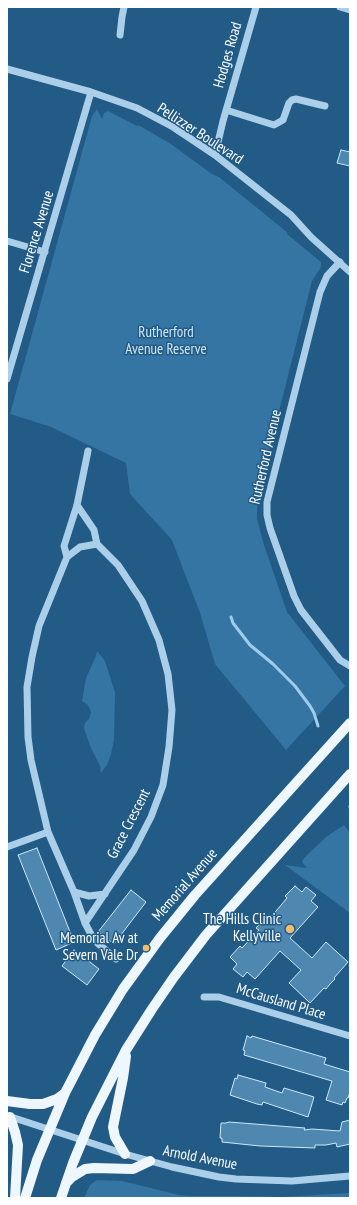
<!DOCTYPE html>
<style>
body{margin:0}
#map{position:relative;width:357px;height:1205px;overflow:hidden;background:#215b86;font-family:"PT Sans Narrow",sans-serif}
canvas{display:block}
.frame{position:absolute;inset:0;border:8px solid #fff;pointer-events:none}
</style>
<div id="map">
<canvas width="357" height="1205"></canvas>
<div class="frame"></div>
</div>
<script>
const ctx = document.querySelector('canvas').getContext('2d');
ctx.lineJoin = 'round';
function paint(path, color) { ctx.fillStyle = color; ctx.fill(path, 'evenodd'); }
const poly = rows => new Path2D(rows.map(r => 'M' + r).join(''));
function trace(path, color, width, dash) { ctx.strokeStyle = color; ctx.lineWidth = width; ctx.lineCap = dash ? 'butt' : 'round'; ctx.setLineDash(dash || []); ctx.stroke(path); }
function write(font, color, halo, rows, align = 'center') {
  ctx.font = font + ' "PT Sans Narrow",sans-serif'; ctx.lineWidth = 3; ctx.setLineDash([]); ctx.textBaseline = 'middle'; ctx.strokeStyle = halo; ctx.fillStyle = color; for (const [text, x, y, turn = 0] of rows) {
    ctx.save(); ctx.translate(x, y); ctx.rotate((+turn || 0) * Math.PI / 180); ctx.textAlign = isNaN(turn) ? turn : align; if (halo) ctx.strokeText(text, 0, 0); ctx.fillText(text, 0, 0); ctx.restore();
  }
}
const green = poly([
 [97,109,102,119,104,113,108,111,137,126,137,125,140,126,171,144,212,174,219,177,288,233,287,234,321,262,321,267,312,281,257,498,257,519,264,545,287,612,345,686,286,750,215,664,200,613,172,540,130,494,126,463,51,427,10,414,92,116],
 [97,651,105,661,115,692,114,740,111,754,107,765,101,773,100,766,91,748,84,728,85,723,89,719,91,712,88,705,82,701,86,678,96,656],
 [344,825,350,833,350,913,285,865,307,868,302,862,304,858,326,837],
 [97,1180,122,1181,179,1195,191,1196,238,1196,283,1197,350,1193,350,1198,84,1198,90,1185]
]);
const stream = poly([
 [231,617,233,623,250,645,273,664,295,686,310,706,314,713,318,726],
 [350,806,350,807]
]);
const building = poly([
 [341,150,350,152,350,166,337,163,341,150],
 [37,848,74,942,56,950,18,855,37,848],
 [295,886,302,892,306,887,316,895,311,901,318,907,290,938,312,958,326,942,348,962,334,978,335,979,330,984,326,989,324,988,310,1003,289,983,301,970,280,951,255,979,247,972,243,977,233,969,237,964,230,957,240,946,242,948,259,930,256,928,268,915,271,917,287,898,285,896,295,886],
 [131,890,146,902,114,944,98,932,131,890],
 [74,950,99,969,87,985,62,966,74,950],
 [247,1036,251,1038,252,1036,326,1058,324,1064,350,1072,350,1092,348,1098,347,1098,345,1103,343,1102,342,1105,326,1100,332,1081,244,1055,245,1051,243,1050,247,1036],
 [238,1075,266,1083,265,1087,282,1093,284,1088,314,1097,308,1117,263,1102,262,1105,257,1104,230,1095,235,1078,237,1079,238,1075],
 [350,1120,350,1144,337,1147,336,1143,326,1145,315,1145,315,1148,260,1146,222,1142,222,1138,220,1138,221,1123,226,1123,229,1122,305,1128,304,1130,312,1129,340,1131,342,1122,350,1120]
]);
const minor = poly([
 [340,7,350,10],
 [120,35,122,17,124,7],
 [7,69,91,92,137,108,173,127,215,155,291,215,311,237,350,272],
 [226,110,274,125,283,120,289,103,292,100,296,99,325,106],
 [215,155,223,121,256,7],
 [7,241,45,252],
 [340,262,327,276,320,292,267,502,267,515,270,528,294,596,301,610,340,660,350,666],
 [7,379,91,92],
 [77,505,94,530,97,544,118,565,142,601,159,640,168,674,172,710,169,747,163,785,151,817,134,850,85,923],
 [67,557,64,546,77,505,88,451],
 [48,832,74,892,85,923,94,940,116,959],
 [7,847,48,832,31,760,28,737,27,687,32,657,39,626,67,557,80,547,97,544],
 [74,892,89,896,105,894],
 [204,997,219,997,350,1036],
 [8,1116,125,1154,172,1167,219,1177,236,1179,292,1181,350,1176]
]);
const major = poly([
 [7,1101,30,1104,43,1104,57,1099,65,1093],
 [10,1117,15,1132,18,1145,15,1198],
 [125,1154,115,1137,113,1127,123,1078,126,1056],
 [66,1183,72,1177,85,1169,94,1168,133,1169,150,1161],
 [25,1198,37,1160,65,1093,95,1035,123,989,160,938,195,895,350,723],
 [61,1198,73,1163,92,1117,126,1050,152,1009,174,977,206,935,350,774]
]);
const markers = [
 [290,929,5,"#f6bc6d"],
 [146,948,4,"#f6bc6d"]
];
const streetNames = [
 ["Hodges Road",228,55,-74],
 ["Pellizzer Boulevard",200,134,33],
 ["Florence Avenue",37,232,-73],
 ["Rutherford Avenue",266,457,-77],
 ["Grace Crescent",129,824,-63],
 ["Memorial Avenue",185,885,-49],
 ["McCausland Place",281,1002,17],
 ["Arnold Avenue",200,1158,11]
];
const parkNames = [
 ["Rutherford",166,333],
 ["Avenue Reserve",166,350]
];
const poiNames = [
 ["The Hills Clinic",281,920],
 ["Kellyville",281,937],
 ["Memorial Av at",138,939],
 ["Severn Vale Dr",138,956]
];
paint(green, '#3575a3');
trace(stream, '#9fcceb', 3);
paint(building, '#4e87b0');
trace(building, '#cfe7f7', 1);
trace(minor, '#abcfe9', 7);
trace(major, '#eef6fe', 10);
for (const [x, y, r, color] of markers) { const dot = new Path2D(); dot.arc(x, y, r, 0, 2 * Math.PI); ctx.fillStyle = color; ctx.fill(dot); trace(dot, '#215b86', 1.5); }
write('15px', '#fff', '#215b86', streetNames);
write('15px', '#cfe7f7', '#215b86', parkNames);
write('15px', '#fff', '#215b86', poiNames, 'right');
</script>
